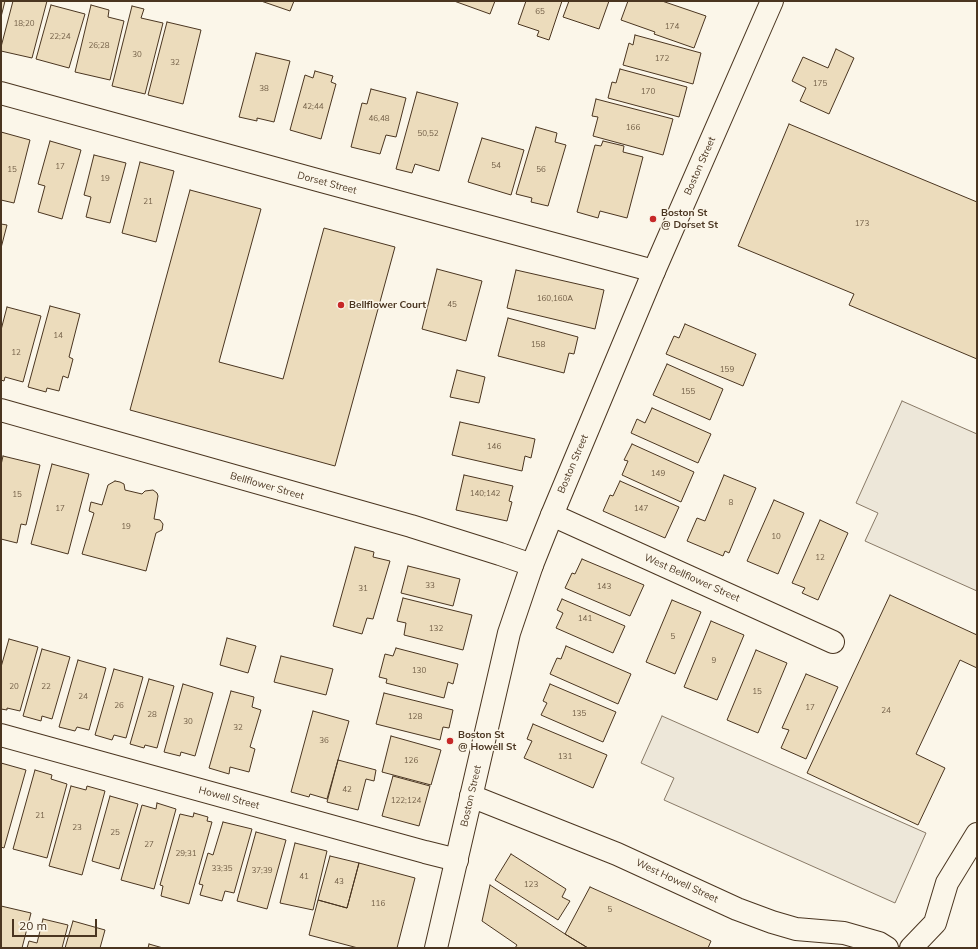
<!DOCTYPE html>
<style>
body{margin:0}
#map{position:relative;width:978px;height:949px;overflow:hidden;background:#fbf6e9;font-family:Mulish,sans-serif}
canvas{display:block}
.frame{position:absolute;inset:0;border:2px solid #4a3520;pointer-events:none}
.scale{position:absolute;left:12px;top:919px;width:85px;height:18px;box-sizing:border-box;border:2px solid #4a3520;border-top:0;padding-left:5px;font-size:12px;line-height:14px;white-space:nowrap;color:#4a3520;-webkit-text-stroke:3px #fbf6e9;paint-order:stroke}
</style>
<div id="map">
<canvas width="978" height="949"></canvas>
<div class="frame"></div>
<div class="scale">20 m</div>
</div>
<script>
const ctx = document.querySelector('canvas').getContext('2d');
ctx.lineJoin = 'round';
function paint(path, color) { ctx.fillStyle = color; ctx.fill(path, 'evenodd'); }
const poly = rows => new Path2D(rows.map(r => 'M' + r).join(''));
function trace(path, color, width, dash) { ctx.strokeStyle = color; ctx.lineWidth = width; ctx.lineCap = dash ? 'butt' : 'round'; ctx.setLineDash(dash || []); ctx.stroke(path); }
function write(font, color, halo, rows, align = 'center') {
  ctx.font = font + ' Mulish,sans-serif'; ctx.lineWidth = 3; ctx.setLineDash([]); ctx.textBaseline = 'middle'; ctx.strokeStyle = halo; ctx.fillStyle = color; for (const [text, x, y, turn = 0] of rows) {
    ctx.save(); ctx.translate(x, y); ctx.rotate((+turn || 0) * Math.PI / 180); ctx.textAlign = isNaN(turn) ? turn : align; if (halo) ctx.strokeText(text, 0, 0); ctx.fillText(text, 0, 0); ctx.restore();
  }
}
const parking = poly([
 [902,401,977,434,977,591,865,541,878,513,856,503,902,401],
 [662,716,926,833,895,903,664,800,674,778,641,763,662,716]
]);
const building = poly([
 [1,1,5,1,1,17,1,1],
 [13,1,47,1,32,58,1,51,1,47,13,1],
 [261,1,294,1,290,11,261,1],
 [454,1,495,1,490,14,454,1],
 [526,1,562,1,549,40,537,36,539,31,518,24,526,1],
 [569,1,609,1,599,29,563,17,569,1],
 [628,1,662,1,706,16,694,48,654,34,655,32,621,20,628,1],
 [51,5,85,14,69,68,36,59,51,5],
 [91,5,109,10,108,17,124,21,110,80,75,72,91,5],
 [132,6,144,9,141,18,163,23,145,94,112,86,132,6],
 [167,22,201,30,183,104,148,95,167,22],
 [635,35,701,53,693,84,623,65,629,43,633,45,635,35],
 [836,49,854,58,829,114,800,101,806,88,792,81,803,57,828,68,836,49],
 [256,53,290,61,274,122,257,118,257,121,239,117,256,53],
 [620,69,687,87,679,117,608,98,612,82,616,83,620,69],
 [315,71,333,76,331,82,336,84,321,139,290,130,305,75,313,78,315,71],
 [371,89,406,98,396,137,386,135,380,154,351,147,362,103,367,104,371,89],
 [417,92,458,103,439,171,415,164,412,173,396,169,417,92],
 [596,99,673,119,663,155,593,136,598,117,592,116,596,99],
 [789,124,977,202,977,359,849,305,854,294,738,246,789,124],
 [536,127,557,133,555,142,566,145,548,206,531,202,532,198,516,194,536,127],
 [1,132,30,140,14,203,1,200,1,132],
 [482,138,524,150,511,195,468,182,482,138],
 [50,141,81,150,62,219,38,212,45,186,38,184,50,141],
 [603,141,624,146,623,152,643,157,627,218,600,211,598,218,577,212,595,145,601,146,603,141],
 [94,155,126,163,110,223,86,217,91,197,84,195,94,155],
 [140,162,174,171,156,242,122,233,140,162],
 [190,190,261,209,219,362,283,379,324,228,395,247,335,466,130,410,190,190],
 [1,224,7,225,1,248,1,224],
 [437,269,482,281,466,341,422,329,437,269],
 [516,270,604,290,595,329,507,308,516,270],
 [50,306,80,314,69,357,73,359,68,378,63,376,59,391,47,388,46,392,28,387,50,306],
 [7,307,41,316,23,382,5,377,4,381,1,380,1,330,7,307],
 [508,318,578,337,574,354,569,353,564,373,498,356,508,318],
 [685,324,756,354,743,386,666,354,674,336,679,338,685,324],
 [667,364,723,389,710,420,653,395,667,364],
 [457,370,485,377,479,403,450,397,457,370],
 [652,408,711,434,698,463,631,433,637,419,645,423,652,408],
 [460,422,535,439,531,458,525,456,522,471,452,455,460,422],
 [632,444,694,472,681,502,622,475,628,461,624,460,632,444],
 [3,456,40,465,26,525,21,524,17,543,1,539,1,465,3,456],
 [52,464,89,474,68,554,31,544,52,464],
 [464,475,513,486,509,501,512,502,507,521,456,510,464,475],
 [724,475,756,488,729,553,725,551,723,556,687,541,697,518,705,521,724,475],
 [115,481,120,482,124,484,125,490,142,494,145,491,153,490,157,493,158,496,154,519,160,520,163,524,162,530,156,533,146,571,82,554,94,513,89,511,91,502,102,505,108,485,115,481],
 [620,481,679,507,665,538,603,511,610,495,613,496,620,481],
 [774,500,804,513,778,574,747,561,774,500],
 [820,520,848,533,818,600,802,593,805,588,792,583,820,520],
 [355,547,374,552,373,557,390,561,373,619,367,618,362,634,333,626,355,547],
 [582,559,644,585,630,616,565,588,572,573,575,574,582,559],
 [408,566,460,579,453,606,401,593,408,566],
 [890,595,977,635,977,668,960,660,916,754,945,768,918,825,807,773,890,595],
 [403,598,472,615,463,650,404,635,406,623,397,621,403,598],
 [562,599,625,626,613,653,556,628,563,613,557,610,562,599],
 [672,600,701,612,675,674,646,662,672,600],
 [711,621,744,635,717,700,684,687,711,621],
 [227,638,256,646,248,673,220,665,227,638],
 [9,639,38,647,20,711,7,708,7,710,1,709,1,667,9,639],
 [566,646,631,674,618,704,550,674,557,658,561,659,566,646],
 [396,648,458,664,453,684,448,682,444,698,386,683,387,679,379,677,385,654,393,656,396,648],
 [42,649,70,657,52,719,42,716,41,721,23,716,42,649],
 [756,650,787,663,758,733,727,720,756,650],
 [281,656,333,669,326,695,274,682,281,656],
 [78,660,106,668,89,730,77,727,75,731,59,727,78,660],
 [114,669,143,677,126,738,114,735,112,740,95,735,114,669],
 [806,674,838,687,806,759,781,748,789,730,782,728,806,674],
 [149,679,174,686,157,748,145,745,144,748,130,744,149,679],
 [183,684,213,693,195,756,181,752,180,756,164,752,183,684],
 [550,684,616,712,603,742,541,715,547,703,543,701,550,684],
 [231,691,254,697,252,707,261,710,250,747,255,749,249,772,230,767,229,774,209,768,231,691],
 [384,693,453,710,449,728,443,727,440,740,376,724,384,693],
 [313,711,349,721,327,799,310,794,309,797,291,792,313,711],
 [533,724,607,755,593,788,524,758,532,741,527,739,533,724],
 [391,736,441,750,431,785,382,772,391,736],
 [338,760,376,770,374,781,366,779,358,810,327,802,338,760],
 [1,763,26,770,4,848,1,847,1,763],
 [35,770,52,775,51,779,67,784,47,858,13,849,35,770],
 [393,776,430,786,419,826,382,816,393,776],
 [71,786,86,790,87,786,105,791,82,875,49,866,71,786],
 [110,796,138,804,119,869,92,861,110,796],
 [157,803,176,809,154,889,121,880,142,805,156,809,157,803],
 [194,813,208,817,207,821,212,822,189,904,161,896,163,886,160,885,180,814,193,817,194,813],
 [223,822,252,829,234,893,225,891,222,901,200,895,203,885,199,884,208,853,213,855,223,822],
 [256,832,286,840,267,909,237,901,256,832],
 [295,843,327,851,313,910,280,903,295,843],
 [511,854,566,889,562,897,570,901,558,920,495,880,511,854],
 [330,856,359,863,347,908,318,900,330,856],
 [359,863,415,878,397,948,358,948,309,935,318,900,347,908,359,863],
 [490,885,565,934,588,948,515,948,517,945,482,921,490,885],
 [590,887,711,941,708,948,588,948,565,934,590,887],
 [1,906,31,913,22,948,1,948,1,906],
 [43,919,68,925,62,948,27,948,29,941,37,943,43,919],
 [73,921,105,930,100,948,65,948,73,921],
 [149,944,163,948,148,948,149,944]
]);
const minor = poly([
 [1,93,321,181,654,271],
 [1,410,411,526,500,554,532,565],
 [552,515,833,642],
 [1,735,425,852,457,860],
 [471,796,617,854,737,909,772,922,796,929,844,933,879,943,887,948],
 [911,948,935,923,947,883,977,834]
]);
const major = poly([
 [436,948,509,633,532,565,552,515,654,271,772,1]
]);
const markers = [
 [653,219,4,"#c62828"],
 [341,305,4,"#c62828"],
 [450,741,4,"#c62828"]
];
const numberNames = [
 ["65",540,12],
 ["18;20",24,24],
 ["174",672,27],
 ["22;24",60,37],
 ["26;28",99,46],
 ["30",137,55],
 ["172",662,59],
 ["32",175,63],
 ["175",820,84],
 ["38",264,89],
 ["170",648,92],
 ["42;44",313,107],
 ["46,48",379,119],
 ["166",633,128],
 ["50,52",428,134],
 ["54",496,166],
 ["17",60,167],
 ["15",12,170],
 ["56",541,170],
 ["19",105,179],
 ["21",148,202],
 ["173",862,224],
 ["160,160A",555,299],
 ["45",452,305],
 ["14",58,336],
 ["158",538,345],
 ["12",16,353],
 ["159",727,370],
 ["155",688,392],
 ["146",494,447],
 ["149",658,474],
 ["140;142",485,494],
 ["15",17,495],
 ["8",731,503],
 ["17",60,509],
 ["147",641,509],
 ["19",126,527],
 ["10",776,537],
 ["12",820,558],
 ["33",430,586],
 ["143",604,587],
 ["31",363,589],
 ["141",585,619],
 ["132",436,629],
 ["5",673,637],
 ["9",714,661],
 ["130",419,671],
 ["20",14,687],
 ["22",46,687],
 ["15",757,692],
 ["24",83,697],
 ["26",119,706],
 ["17",810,708],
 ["24",886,711],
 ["135",579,714],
 ["28",152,715],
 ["128",415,717],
 ["30",188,722],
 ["32",238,728],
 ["36",324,741],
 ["131",565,757],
 ["126",411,761],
 ["42",347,790],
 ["122;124",406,801],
 ["21",40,816],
 ["23",77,828],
 ["25",115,833],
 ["27",149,845],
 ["29;31",186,854],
 ["33;35",222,869],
 ["37;39",262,871],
 ["41",304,877],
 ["43",339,882],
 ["123",531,885],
 ["116",378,904],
 ["5",610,910]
];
const streetNames = [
 ["Boston Street",700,166,-66],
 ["Dorset Street",327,183,15],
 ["Boston Street",573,464,-67],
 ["Bellflower Street",267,486,16],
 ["West Bellflower Street",692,578,24],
 ["Boston Street",471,796,-77],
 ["Howell Street",229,798,15],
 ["West Howell Street",677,881,25]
];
const poiNames = [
 ["Boston St",661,213],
 ["@ Dorset St",661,225],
 ["Bellflower Court",349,305],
 ["Boston St",458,735],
 ["@ Howell St",458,747]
];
paint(parking, '#ede7d9');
trace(parking, '#887966', 1);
paint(building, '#ecdcbc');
trace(building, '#4a3520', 1);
trace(minor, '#4a3520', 24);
trace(major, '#4a3520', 24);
trace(minor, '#fbf6e9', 22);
trace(major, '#fbf6e9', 22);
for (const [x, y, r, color] of markers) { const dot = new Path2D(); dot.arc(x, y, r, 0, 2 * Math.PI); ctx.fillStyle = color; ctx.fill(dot); trace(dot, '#fbf6e9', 1.5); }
write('8px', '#725f47', null, numberNames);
write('10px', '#4a3520', '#fbf6e9', streetNames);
write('bold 10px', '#4a3520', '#fbf6e9', poiNames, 'left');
</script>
